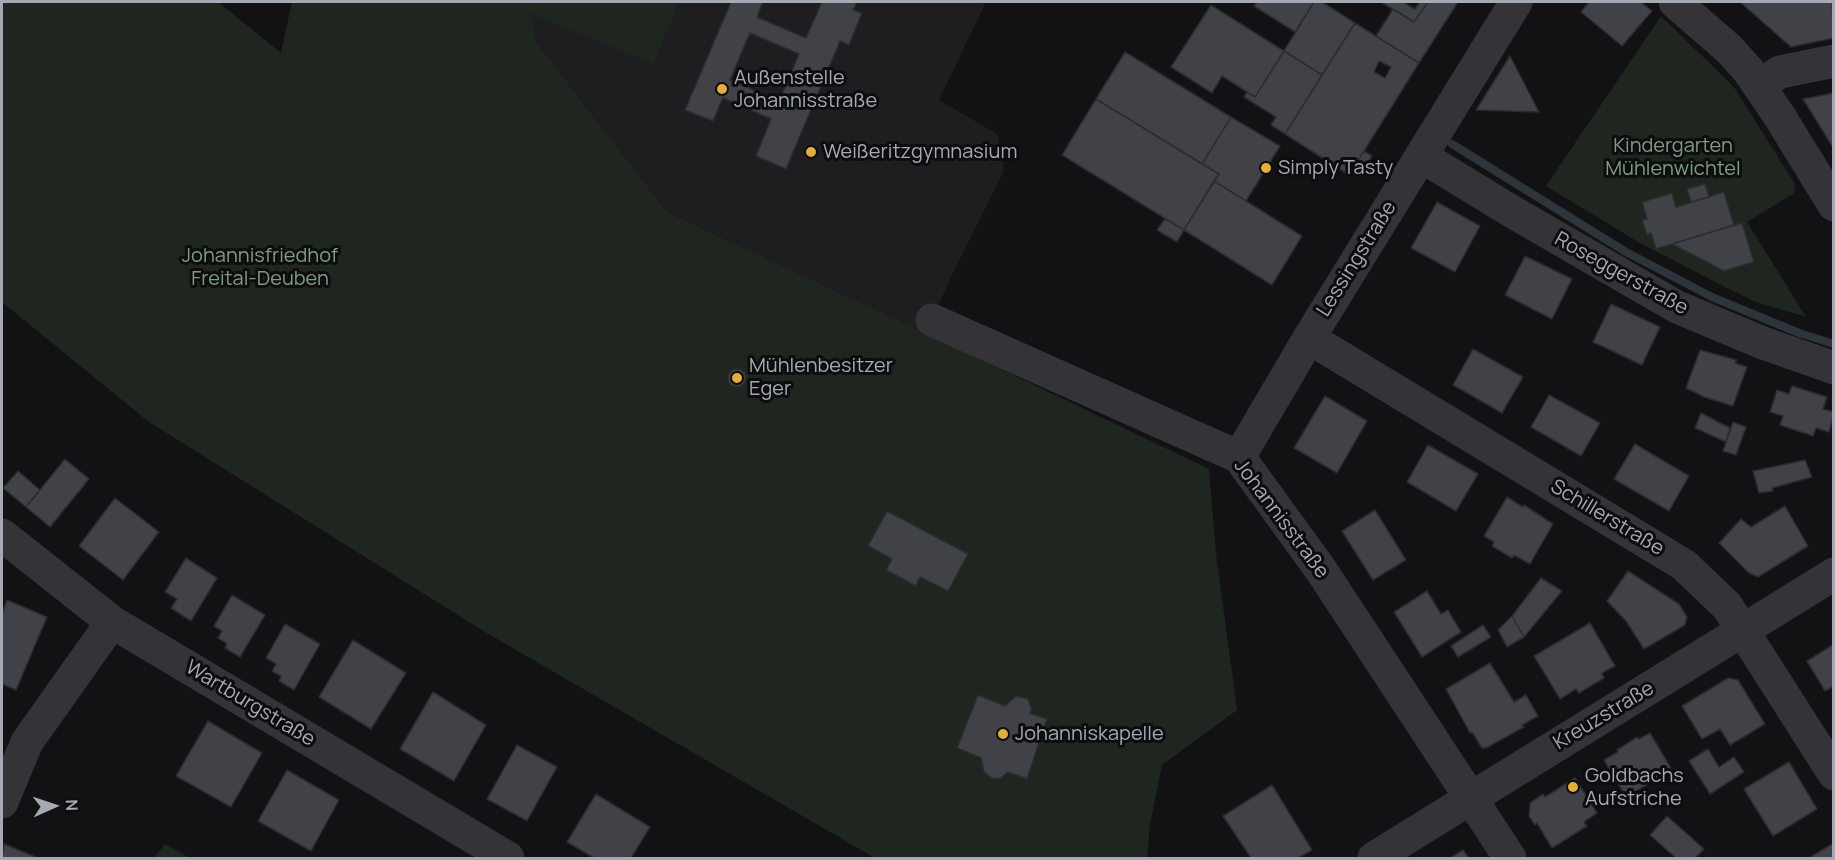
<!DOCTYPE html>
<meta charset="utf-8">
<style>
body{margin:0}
#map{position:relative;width:1835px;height:860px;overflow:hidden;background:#121214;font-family:Manrope,sans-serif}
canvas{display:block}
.frame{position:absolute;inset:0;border:3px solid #a5a9b3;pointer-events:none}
.north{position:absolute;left:24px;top:776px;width:60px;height:60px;-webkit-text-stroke:4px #0d0d0f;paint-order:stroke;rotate:87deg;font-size:16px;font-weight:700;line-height:24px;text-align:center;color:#a5a9b3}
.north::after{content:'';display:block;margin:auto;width:21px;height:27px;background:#a5a9b3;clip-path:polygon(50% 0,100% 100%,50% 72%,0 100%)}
</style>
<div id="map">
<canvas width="1835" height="860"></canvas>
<div class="frame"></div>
<div class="north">N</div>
</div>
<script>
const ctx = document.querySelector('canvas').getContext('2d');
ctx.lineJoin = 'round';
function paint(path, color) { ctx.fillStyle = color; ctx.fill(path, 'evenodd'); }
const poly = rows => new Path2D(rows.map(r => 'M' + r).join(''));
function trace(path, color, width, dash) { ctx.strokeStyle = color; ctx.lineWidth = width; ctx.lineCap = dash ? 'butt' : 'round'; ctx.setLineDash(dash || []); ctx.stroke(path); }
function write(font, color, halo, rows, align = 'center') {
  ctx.font = font + ' Manrope,sans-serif'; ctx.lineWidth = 6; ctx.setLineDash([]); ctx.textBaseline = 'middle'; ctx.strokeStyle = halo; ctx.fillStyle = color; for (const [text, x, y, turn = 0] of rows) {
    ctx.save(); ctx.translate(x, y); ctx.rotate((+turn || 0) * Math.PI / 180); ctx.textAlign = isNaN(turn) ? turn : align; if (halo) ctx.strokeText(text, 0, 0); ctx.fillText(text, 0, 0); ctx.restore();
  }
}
const built = poly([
 [527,2,986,2,939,100,997,134,1004,171,951,277,926,333,667,212,537,43]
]);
const green = poly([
 [2,2,218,2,281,53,292,2,679,2,653,64,530,13,537,43,667,212,926,333,1209,469,1216,554,1237,710,1162,765,1150,824,1147,858,875,858,485,632,149,422,2,302],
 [1661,16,1734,87,1795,184,1794,193,1747,222,1806,317,1756,302,1725,287,1640,243,1546,186],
 [165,844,190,858,154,858]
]);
const stream = poly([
 [1452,144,1626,252,1712,297,1799,333,1834,344]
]);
const building = poly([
 [731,2,763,2,757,17,806,38,822,2,857,2,853,10,862,13,849,45,840,41,786,169,756,156,771,119,723,98,713,121,685,110,731,2],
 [750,33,799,54,779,101,730,80,750,33],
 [1257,2,1314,2,1295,32,1254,6,1257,2],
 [1314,2,1322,2,1355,23,1322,75,1284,51,1314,2],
 [1381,2,1428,2,1414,22,1381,2],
 [1403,2,1420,2,1415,9,1403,2],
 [1428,2,1458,2,1419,63,1376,36,1393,9,1414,22,1428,2],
 [1589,2,1641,2,1652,11,1622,46,1581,12,1589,2],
 [1740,2,1832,2,1834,38,1791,47,1740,2],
 [1211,5,1284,51,1255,97,1222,76,1212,93,1171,67,1211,5],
 [1355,23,1419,63,1349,175,1285,134,1355,23],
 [1284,51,1322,75,1285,134,1271,125,1276,117,1244,97,1247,92,1255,97,1284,51],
 [1125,52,1231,117,1202,164,1096,99,1125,52],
 [1510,56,1539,112,1476,110,1510,56],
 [1379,61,1391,67,1385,78,1374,72,1379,61],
 [1834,93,1834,149,1803,99,1834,93],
 [1096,99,1219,174,1184,230,1062,155,1096,99],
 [1231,117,1280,146,1246,201,1214,181,1219,174,1202,164,1231,117],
 [1364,151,1372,156,1362,172,1354,167,1364,151],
 [1214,181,1302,236,1272,285,1184,230,1214,181],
 [1705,184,1709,197,1691,202,1687,189,1705,184],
 [1724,192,1734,225,1656,249,1651,233,1647,235,1642,220,1647,219,1642,202,1672,193,1676,207,1724,192],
 [1437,202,1480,226,1455,272,1411,248,1437,202],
 [1165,219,1184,230,1177,242,1157,230,1165,219],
 [1742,223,1754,262,1724,271,1672,244,1742,223],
 [1525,256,1572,279,1552,319,1505,295,1525,256],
 [1611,304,1660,327,1642,365,1593,342,1611,304],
 [1473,349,1523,377,1502,413,1453,385,1473,349],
 [1700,350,1737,360,1735,363,1747,367,1733,406,1704,397,1686,388,1700,350],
 '728 378a9 9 0 1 1 18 0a9 9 0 1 1-18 0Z',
 [1792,386,1827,397,1823,409,1834,412,1829,432,1816,428,1813,436,1780,425,1783,416,1770,412,1777,390,1789,394,1792,386],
 [1549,395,1600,423,1581,456,1531,427,1549,395],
 [1325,396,1367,421,1337,473,1294,448,1325,396],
 [1701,413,1730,428,1726,442,1695,428,1701,413],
 [1733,422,1746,427,1736,455,1723,451,1733,422],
 [1635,444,1689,476,1669,511,1614,479,1635,444],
 [1428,445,1478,474,1456,511,1407,482,1428,445],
 [65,459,89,479,50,527,26,507,65,459],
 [1805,460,1812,477,1772,488,1773,491,1759,493,1753,471,1805,460],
 [18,471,40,490,26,507,3,488,18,471],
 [1507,497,1523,507,1524,505,1553,524,1530,564,1514,555,1512,558,1492,546,1494,542,1484,536,1507,497],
 [115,498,159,532,123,580,79,546,115,498],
 [1785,506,1808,546,1758,577,1749,573,1719,543,1741,519,1751,527,1785,506],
 [1375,510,1406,560,1373,580,1342,531,1375,510],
 [887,511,968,554,948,591,920,577,916,586,886,570,892,559,868,546,887,511],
 [186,558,217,578,191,621,171,608,177,599,165,592,186,558],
 [1628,571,1679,604,1687,617,1685,625,1644,649,1626,621,1607,601,1628,571],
 [1541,578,1562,591,1524,637,1512,616,1541,578],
 [1427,591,1441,614,1448,610,1461,632,1422,657,1394,612,1427,591],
 [232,595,265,615,240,657,225,648,227,644,218,638,222,631,214,626,232,595],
 [7,600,47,617,16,690,2,684,2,614,7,600],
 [1512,616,1524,637,1507,647,1498,630,1512,616],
 [1590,623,1615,666,1602,673,1604,678,1579,693,1576,689,1560,699,1534,656,1590,623],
 [285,624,320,644,294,690,279,681,281,676,272,671,276,664,266,658,285,624],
 [1483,625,1491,637,1458,657,1451,646,1483,625],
 [353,640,406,673,371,729,319,697,353,640],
 [1834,644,1834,686,1825,691,1807,661,1834,644],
 [1490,663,1514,702,1526,695,1538,716,1522,725,1524,727,1486,748,1482,748,1472,732,1470,733,1446,689,1490,663],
 [1728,678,1738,680,1765,724,1730,745,1720,729,1702,739,1682,706,1728,678],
 [433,692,486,725,454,781,400,749,433,692],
 [978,695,1005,706,1016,696,1028,699,1032,710,1030,713,1047,719,1027,779,1008,772,1001,778,993,779,984,772,981,758,957,748,978,695],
 [208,721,262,753,231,807,176,776,208,721],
 [1650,733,1672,770,1626,797,1604,760,1618,752,1617,750,1637,737,1639,739,1650,733],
 [517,745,557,767,527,821,487,799,517,745],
 [1708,749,1719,767,1734,757,1744,772,1710,794,1689,761,1708,749],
 [1789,762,1817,809,1773,836,1744,789,1789,762],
 [287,770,339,800,311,851,258,821,287,770],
 [1575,778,1597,813,1584,822,1587,826,1552,848,1537,823,1535,825,1529,816,1530,803,1543,794,1545,797,1575,778],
 [1272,785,1312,850,1298,858,1251,858,1223,816,1272,785],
 [596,794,650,827,631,858,594,858,567,842,596,794],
 [1667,816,1704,849,1695,858,1676,858,1650,835,1667,816],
 [1834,843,1834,858,1809,858,1834,843],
 [4,844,38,858,2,858,4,844],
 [1463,850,1469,858,1450,858,1463,850]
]);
const minor = poly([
 [1675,2,1729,49,1748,70,1780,117,1834,205],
 [1760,85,1780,72,1834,61],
 [1421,156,1511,211,1677,307,1763,343,1834,368],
 [932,320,1239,457,1321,570,1510,858],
 [1309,338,1684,565,1727,606,1834,774],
 [1239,457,1309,338,1516,2],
 [2,535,112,622,508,858],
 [2,802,27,742,112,622],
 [1374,858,1834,574]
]);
const markers = [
 [722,89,6,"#e2ae3c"],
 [811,152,6,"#e2ae3c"],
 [1266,168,6,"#e2ae3c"],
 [737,378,6,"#e2ae3c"],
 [1003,734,6,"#e2ae3c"],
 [1573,787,6,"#e2ae3c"]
];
const poiNames = [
 ["Außenstelle",734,78],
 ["Johannisstraße",734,101],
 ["Weißeritzgymnasium",823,152],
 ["Simply Tasty",1278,168],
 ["Mühlenbesitzer",749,366],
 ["Eger",749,389],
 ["Johanniskapelle",1015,734],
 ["Goldbachs",1585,776],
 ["Aufstriche",1585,799]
];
const parkNames = [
 ["Kindergarten",1673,146],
 ["Mühlenwichtel",1673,169],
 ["Johannisfriedhof",260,256],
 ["Freital-Deuben",260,279]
];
const streetNames = [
 ["Lessingstraße",1357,259,-58],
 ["Roseggerstraße",1621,274,29],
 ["Schillerstraße",1607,518,31],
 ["Johannisstraße",1281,519,53],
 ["Wartburgstraße",250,704,31],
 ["Kreuzstraße",1604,716,-31]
];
paint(built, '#1e1e21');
paint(green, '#1f2620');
trace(stream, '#2d343b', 8);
paint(building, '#414247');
trace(building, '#2c2c2f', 1.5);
trace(minor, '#343438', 33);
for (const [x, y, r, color] of markers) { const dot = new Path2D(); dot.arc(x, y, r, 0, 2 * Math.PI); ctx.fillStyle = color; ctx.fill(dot); trace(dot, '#0d0d0f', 2); }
write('20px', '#a5a9b3', '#0d0d0f', poiNames, 'left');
write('20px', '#7d9d80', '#0d0d0f', parkNames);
write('20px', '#a5a9b3', '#0d0d0f', streetNames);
</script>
